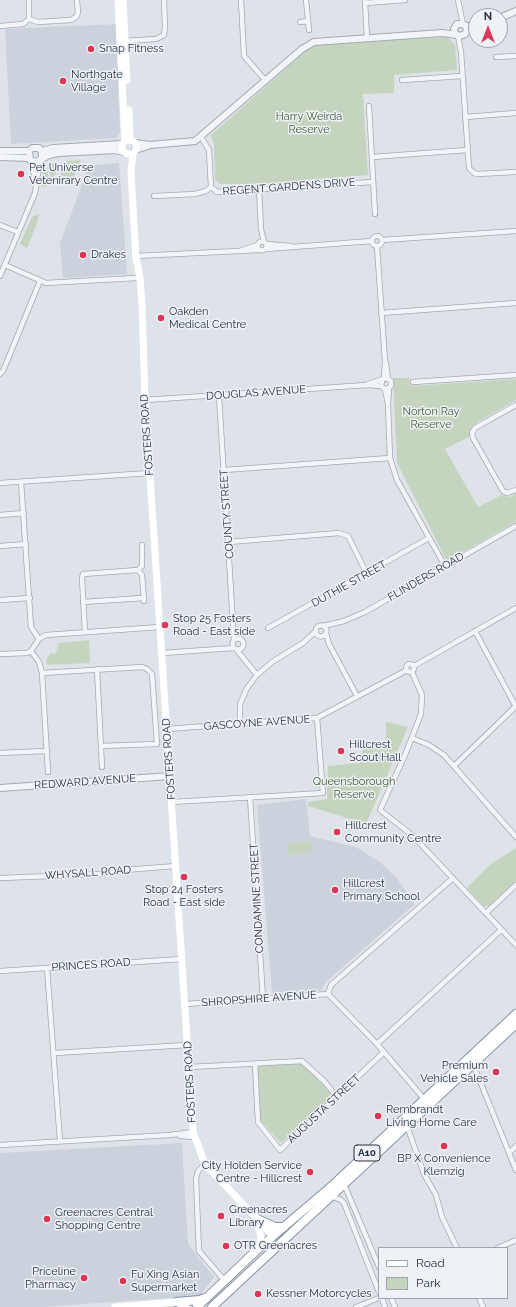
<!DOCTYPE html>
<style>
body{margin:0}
#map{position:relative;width:516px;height:1307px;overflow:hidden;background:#dee3e9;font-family:Raleway,sans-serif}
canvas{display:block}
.legend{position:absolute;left:378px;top:1247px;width:130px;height:52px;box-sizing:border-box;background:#eef2f7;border:1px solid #9ea5af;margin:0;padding:5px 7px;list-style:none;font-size:12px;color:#263142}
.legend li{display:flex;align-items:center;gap:8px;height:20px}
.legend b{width:20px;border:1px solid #9ea5af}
.north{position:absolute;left:468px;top:8px;width:40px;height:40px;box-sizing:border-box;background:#eef2f7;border:1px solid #9ea5af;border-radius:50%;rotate:0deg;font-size:11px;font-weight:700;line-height:16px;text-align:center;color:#263142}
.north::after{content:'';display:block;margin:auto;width:14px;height:18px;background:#dc3656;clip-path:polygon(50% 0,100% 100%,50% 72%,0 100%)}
</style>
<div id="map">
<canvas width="516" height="1307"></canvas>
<ul class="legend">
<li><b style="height:5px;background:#fff"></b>Road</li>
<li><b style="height:11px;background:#c5d4bf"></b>Park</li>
</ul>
<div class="north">N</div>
</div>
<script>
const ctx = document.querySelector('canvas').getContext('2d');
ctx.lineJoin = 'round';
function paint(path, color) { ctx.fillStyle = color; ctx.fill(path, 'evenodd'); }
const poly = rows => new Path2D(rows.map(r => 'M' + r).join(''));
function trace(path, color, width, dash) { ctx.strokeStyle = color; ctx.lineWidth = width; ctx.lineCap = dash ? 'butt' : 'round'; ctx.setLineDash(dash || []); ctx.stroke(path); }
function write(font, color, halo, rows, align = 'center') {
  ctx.font = font + ' Raleway,sans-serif'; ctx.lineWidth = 3; ctx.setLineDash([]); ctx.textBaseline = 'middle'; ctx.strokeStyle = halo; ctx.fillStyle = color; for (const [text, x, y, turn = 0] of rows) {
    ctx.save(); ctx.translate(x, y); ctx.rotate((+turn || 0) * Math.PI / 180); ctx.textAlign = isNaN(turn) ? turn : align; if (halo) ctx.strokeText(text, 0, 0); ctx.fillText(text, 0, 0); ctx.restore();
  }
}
const built = poly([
 [116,24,120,133,116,138,11,144,5,29],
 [119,163,127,274,63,278,60,243,89,166],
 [306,799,310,836,356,847,381,863,396,877,415,904,327,981,321,990,272,993,257,805],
 [182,1143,188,1244,214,1277,199,1296,42,1307,0,1307,0,1153]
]);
const green = poly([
 [447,37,455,45,457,70,394,75,394,93,363,94,368,175,258,184,220,184,215,179,214,145,211,135,308,49,320,43],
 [81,160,73,179,60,175,66,161],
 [52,163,59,166,51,183,49,166],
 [47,168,49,180,46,187,41,186,43,169],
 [39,214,37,223,27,248,20,244,32,217],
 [393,378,409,378,410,386,516,379,516,400,478,422,471,428,469,437,445,449,478,507,501,495,510,497,516,494,516,522,447,561,397,463],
 [89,640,90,663,47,665,46,660,51,653,55,654,59,643],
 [386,722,408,727,366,824,308,806,308,802,327,799,328,766,359,763,365,741,386,745],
 [312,841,312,853,288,855,288,843],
 [516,848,516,881,489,906,484,906,467,888,491,864],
 [302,1063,333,1095,281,1143,260,1120,257,1066]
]);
const minor = poly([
 [241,0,244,56,266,81],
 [306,0,309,30],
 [458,0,463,24],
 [365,1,367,38],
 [365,3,405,0],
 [29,19,38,22,71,20,76,17,78,13,77,0],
 [300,22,308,21],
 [0,26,23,24,29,19,29,0],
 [458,36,461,52,469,168,474,173,477,174,516,172],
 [124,41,156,39,164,35,165,27,164,0],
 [496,57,516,56],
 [402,80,462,76],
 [369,106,375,214],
 [465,117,516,113],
 [201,137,209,150,211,187,217,192,373,182],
 [372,157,467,150],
 [30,160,33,168,35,183],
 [259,189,261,229,264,242],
 [154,196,195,194,206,191,211,187],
 [0,225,18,232],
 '372 241a5 5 0 1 1 10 0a5 5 0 1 1-10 0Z',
 [382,240,516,231],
 '257.5 246a4.5 4.5 0 1 1 9 0a4.5 4.5 0 1 1-9 0Z',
 [267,244,291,246],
 [377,246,385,361,384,379],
 [266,249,372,241],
 [242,250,258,245],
 [136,256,259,250],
 [5,265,46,283,136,278],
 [0,276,35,193,40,160],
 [381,313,516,303],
 [386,363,388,379],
 [0,374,3,371,40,281],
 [413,382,516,375],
 [368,384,386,378,391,381,391,386,387,389,383,388,381,385,382,381],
 [389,388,388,404,390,458,397,480,445,566],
 [385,389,388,404],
 [219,396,234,640],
 [145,400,367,385,381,386],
 [516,405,475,428,472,433,473,438,503,491,507,493,516,490],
 [224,470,390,458],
 [21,482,31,627,39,639],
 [0,483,150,473],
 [0,515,24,513],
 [229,542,339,533,348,536,367,574],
 [0,546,26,544],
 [138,570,142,566,142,545],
 [0,600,30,598],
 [83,602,143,598],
 '315.5 631a5.5 5.5 0 1 1 11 0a5.5 5.5 0 1 1-11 0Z',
 [323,626,344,621,365,612,516,526],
 [268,628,429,538],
 [475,631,516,707],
 [85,632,82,578,83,574,138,570,142,575,144,601],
 [326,633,329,644,357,696],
 '232.5 644a5.5 5.5 0 1 1 11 0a5.5 5.5 0 1 1-11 0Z',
 [236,649,257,675],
 [31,651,39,662,42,673,48,772],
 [162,653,234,648],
 [0,654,27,653,31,651,39,639,46,635,160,627],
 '406 668a4 4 0 1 1 8 0a4 4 0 1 1-8 0Z',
 [414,666,516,608],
 [97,669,102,767],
 [412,672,422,695,421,714,405,755,380,810,412,835,516,945],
 [42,673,142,667,147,669,152,674,157,744,101,746],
 [240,724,240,704,247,688,257,675,272,662,303,643,316,631],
 [167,729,317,718,407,670],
 [412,738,429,745,444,755,516,837],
 [0,753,46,751],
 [454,766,516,706],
 [250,797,263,999],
 [172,802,323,793,317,718],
 [0,878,102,874,111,871,176,866],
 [486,913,516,885],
 [47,968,60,1141],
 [0,971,182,959],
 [328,994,331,985,453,878],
 [328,994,377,1044,425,1100],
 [186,1004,328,994],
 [377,1044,501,930],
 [55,1053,188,1045],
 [255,1064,258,1122,280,1150,384,1052],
 [473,1064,516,1170],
 [190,1067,302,1061,324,1081,337,1097],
 [407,1126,424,1174,436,1195,442,1217,457,1248],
 [180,1136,195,1137],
 [0,1145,170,1135,193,1132],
 [509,1153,516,1146],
 [205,1164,198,1171,196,1179,199,1251,225,1281],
 [344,1184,379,1267],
 [331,1196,341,1200,344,1203,379,1292],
 [498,1248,516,1240],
 [382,1298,385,1307],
 [391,1298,395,1307],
 [479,1298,483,1307],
 [356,1307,379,1298]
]);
const tertiary = poly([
 [500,18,516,11],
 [466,26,467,31,465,34,460,36,455,34,454,29,457,24,462,24,469,27,476,26],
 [135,143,150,145,195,141,302,49,314,42,442,33,457,35],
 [135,150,148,146],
 [0,151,29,151],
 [42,151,53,148,122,144],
 [0,157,29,158],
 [42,158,42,152,39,148,32,148,29,151,30,160,36,162,49,155,58,153,116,150,123,152],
 [0,788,170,776]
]);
const secondary = poly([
 [118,0,125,141],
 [123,0,127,80],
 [129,110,130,140],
 '122 147a7 7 0 1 1 14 0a7 7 0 1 1-14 0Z',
 [133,153,131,172,136,260],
 [136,256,140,278,142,304,145,400,193,1132,205,1164,273,1236],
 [256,1221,261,1236,259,1248],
 [115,1307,176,1302,186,1307]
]);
const trunk = poly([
 [255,1218,275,1227,284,1227],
 [176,1302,200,1300,205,1298],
 [197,1307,259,1248,333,1185,516,1014],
 [212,1307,516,1024]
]);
const markers = [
 [91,49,4,"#dc3656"],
 [63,81,4,"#dc3656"],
 [21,174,4,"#dc3656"],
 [83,255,4,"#dc3656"],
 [161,318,4,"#dc3656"],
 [165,625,4,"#dc3656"],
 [341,751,4,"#dc3656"],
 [337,832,4,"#dc3656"],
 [184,877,4,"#dc3656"],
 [335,890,4,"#dc3656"],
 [496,1072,4,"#dc3656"],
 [378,1116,4,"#dc3656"],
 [444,1146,4,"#dc3656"],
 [310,1172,4,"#dc3656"],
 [221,1216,4,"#dc3656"],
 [47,1219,4,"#dc3656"],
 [226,1246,4,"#dc3656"],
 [84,1278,4,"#dc3656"],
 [123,1281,4,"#dc3656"],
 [258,1294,4,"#dc3656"]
];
const shields = [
 [367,1153,26]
];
const shieldNames = [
 ["A10",367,1153]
];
const poiNames = [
 ["Snap Fitness",99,49],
 ["Northgate",71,75],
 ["Village",71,88],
 ["Pet Universe",29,168],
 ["Vetenirary Centre",29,181],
 ["Drakes",91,255],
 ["Oakden",169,312],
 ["Medical Centre",169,325],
 ["Stop 25 Fosters",173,619],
 ["Road - East side",173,632],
 ["Hillcrest",349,745],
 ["Scout Hall",349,758],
 ["Hillcrest",345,826],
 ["Community Centre",345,839],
 ["Hillcrest",343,884],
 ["Primary School",343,897],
 ["Stop 24 Fosters",184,890,"center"],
 ["Road - East side",184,903,"center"],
 ["Premium",488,1066,"right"],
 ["Vehicle Sales",488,1079,"right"],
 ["Rembrandt",386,1110],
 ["Living Home Care",386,1123],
 ["BP X Convenience",444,1159,"center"],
 ["Klemzig",444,1172,"center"],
 ["City Holden Service",302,1166,"right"],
 ["Centre - Hillcrest",302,1179,"right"],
 ["Greenacres",229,1210],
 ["Library",229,1223],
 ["Greenacres Central",55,1213],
 ["Shopping Centre",55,1226],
 ["OTR Greenacres",234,1246],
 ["Priceline",76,1272,"right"],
 ["Pharmacy",76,1285,"right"],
 ["Fu Xing Asian",131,1275],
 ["Supermarket",131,1288],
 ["Kessner Motorcycles",266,1294]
];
const parkNames = [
 ["Harry Weirda",309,117],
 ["Reserve",309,130],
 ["Norton Ray",431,412],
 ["Reserve",431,425],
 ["Queensborough",354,782],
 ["Reserve",354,795]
];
const streetNames = [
 ["REGENT GARDENS DRIVE",289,187,-4],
 ["DOUGLAS AVENUE",256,393,-4],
 ["FOSTERS ROAD",147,435,-94],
 ["COUNTY STREET",227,514,-94],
 ["FLINDERS ROAD",426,577,-30],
 ["DUTHIE STREET",349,584,-29],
 ["GASCOYNE AVENUE",257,723,-4],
 ["FOSTERS ROAD",169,759,-94],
 ["REDWARD AVENUE",85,782,-4],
 ["WHYSALL ROAD",88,873,-4],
 ["CONDAMINE STREET",257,898,-93],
 ["PRINCES ROAD",91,965,-4],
 ["SHROPSHIRE AVENUE",259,999,-4],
 ["FOSTERS ROAD",190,1082,-93],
 ["AUGUSTA STREET",324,1109,-43]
];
paint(built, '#ccd2dc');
paint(green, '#c5d4bf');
trace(minor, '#a3aab4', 6);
trace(tertiary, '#a3aab4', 8);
trace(trunk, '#8491a2', 10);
trace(minor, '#f2f4f7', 4.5);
trace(tertiary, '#f2f4f7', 6);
trace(secondary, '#fff', 7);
trace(trunk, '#fff', 8);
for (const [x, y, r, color] of markers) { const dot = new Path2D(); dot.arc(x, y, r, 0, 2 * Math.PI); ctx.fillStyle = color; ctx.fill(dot); trace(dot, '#eef2f7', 1.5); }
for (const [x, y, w] of shields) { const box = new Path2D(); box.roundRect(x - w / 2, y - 8, w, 16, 3); ctx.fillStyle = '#eef2f7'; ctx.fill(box); trace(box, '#263142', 1); }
write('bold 10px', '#263142', null, shieldNames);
write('11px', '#263142', '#eef2f7', poiNames, 'left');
write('11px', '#3c5f32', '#eef2f7', parkNames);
write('11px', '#263142', '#eef2f7', streetNames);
</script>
